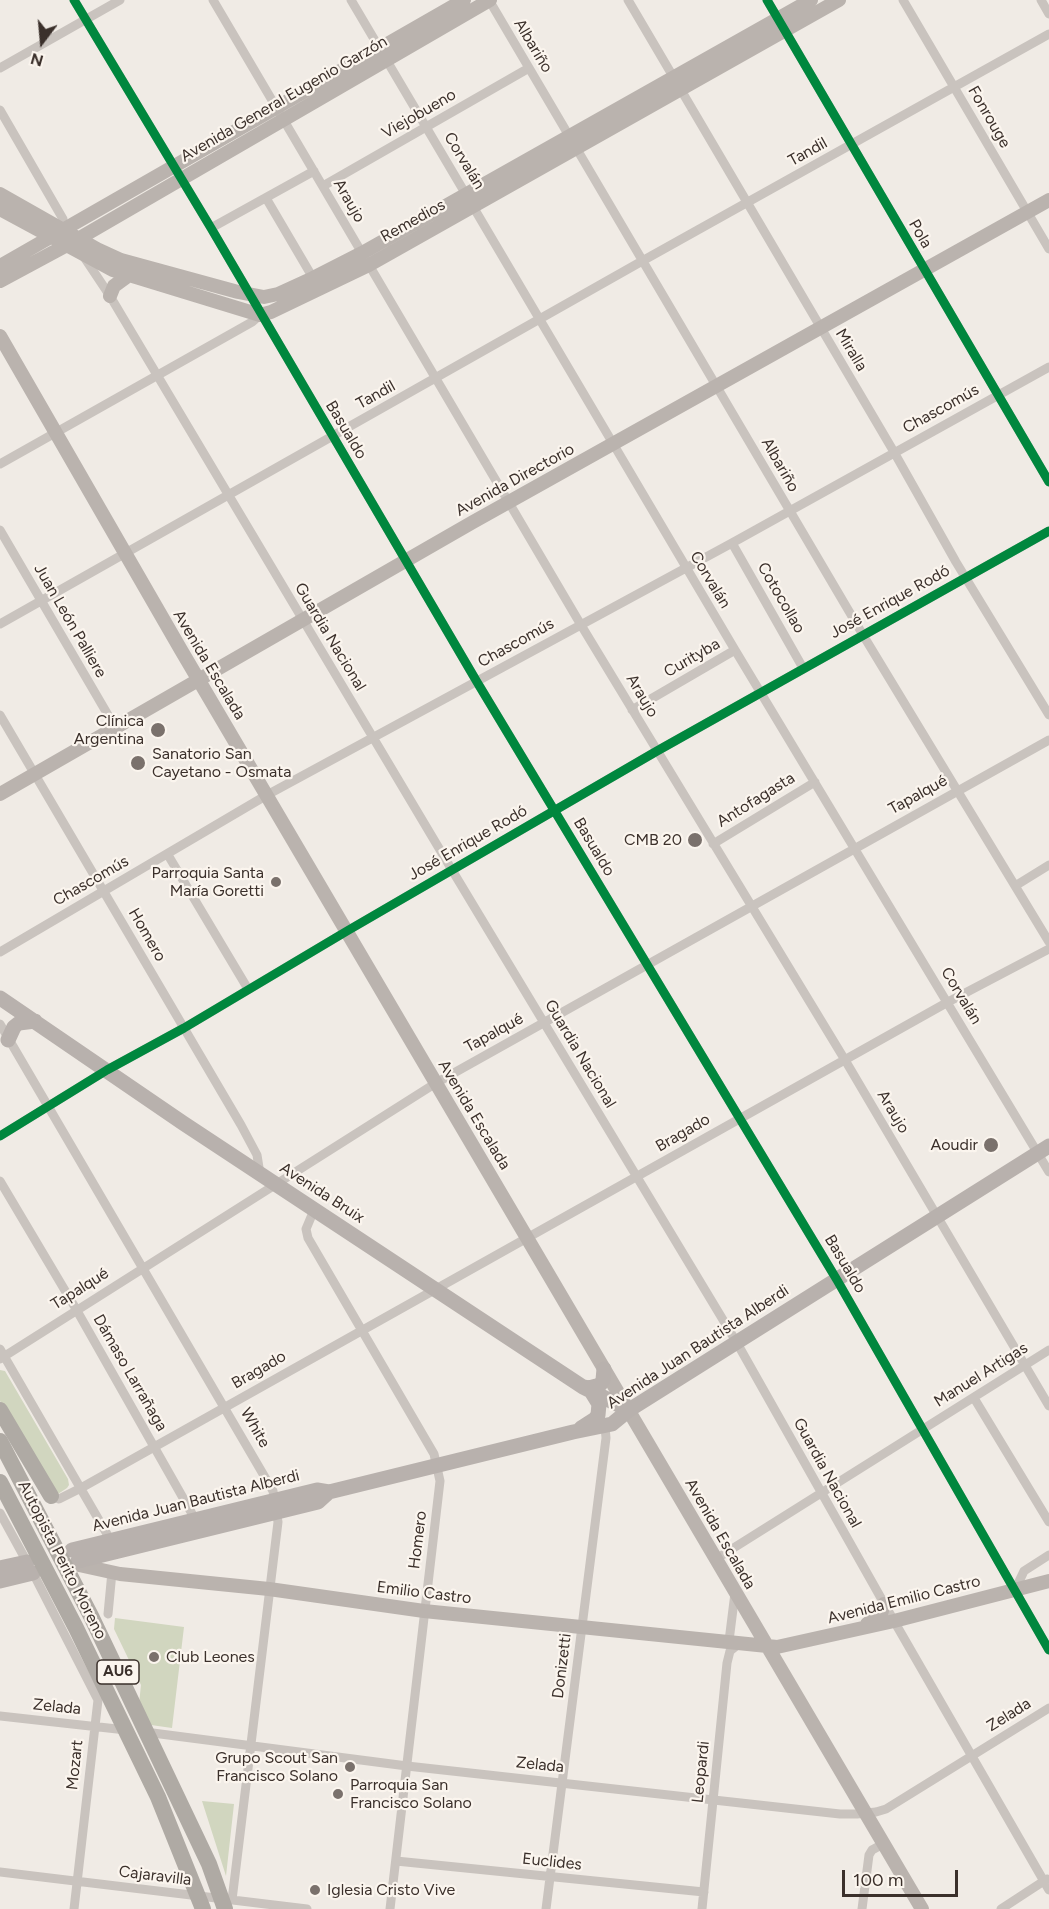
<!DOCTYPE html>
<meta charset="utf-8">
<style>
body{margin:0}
#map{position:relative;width:1049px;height:1909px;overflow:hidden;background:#f0ebe5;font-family:Figtree,sans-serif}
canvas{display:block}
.north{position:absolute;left:12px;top:12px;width:60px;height:60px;-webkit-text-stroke:4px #fbf5ee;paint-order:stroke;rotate:196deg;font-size:16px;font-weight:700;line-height:24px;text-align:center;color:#3b302b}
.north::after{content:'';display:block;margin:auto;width:21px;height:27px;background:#3b302b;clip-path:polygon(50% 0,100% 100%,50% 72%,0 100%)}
.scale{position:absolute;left:842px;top:1870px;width:116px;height:27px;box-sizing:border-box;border:3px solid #3b302b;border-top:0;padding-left:8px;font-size:18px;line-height:21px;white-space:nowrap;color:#3b302b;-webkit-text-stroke:4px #fbf5ee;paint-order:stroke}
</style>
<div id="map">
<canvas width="1049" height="1909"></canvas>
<div class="north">N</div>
<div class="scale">100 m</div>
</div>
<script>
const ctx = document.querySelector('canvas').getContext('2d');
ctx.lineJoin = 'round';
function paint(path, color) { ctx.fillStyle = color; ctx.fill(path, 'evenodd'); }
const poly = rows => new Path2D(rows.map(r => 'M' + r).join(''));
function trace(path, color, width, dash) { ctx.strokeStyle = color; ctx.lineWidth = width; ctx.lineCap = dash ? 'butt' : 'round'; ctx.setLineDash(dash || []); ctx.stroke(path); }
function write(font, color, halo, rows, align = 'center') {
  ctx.font = font + ' Figtree,sans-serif'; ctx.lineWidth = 4.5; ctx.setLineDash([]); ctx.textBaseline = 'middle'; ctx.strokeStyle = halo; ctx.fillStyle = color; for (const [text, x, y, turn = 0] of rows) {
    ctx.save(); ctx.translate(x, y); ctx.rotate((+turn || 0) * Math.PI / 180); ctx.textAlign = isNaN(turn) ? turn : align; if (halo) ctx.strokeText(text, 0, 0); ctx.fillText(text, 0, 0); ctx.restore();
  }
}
const green = poly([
 [0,1370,5,1371,68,1479,69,1485,67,1488,58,1494,51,1490,0,1401],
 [115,1618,184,1627,172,1728,137,1723,141,1685,114,1629],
 [202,1801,234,1804,226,1876]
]);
const street = poly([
 [74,0,211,228,477,682,837,1280,1049,1650],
 [213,0,581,625,845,1060,1049,1406],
 [351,0,735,650,1049,1172],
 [489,0,863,635,1049,942],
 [628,0,894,452,956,562,1049,715],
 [767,0,1049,482],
 [903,0,1049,249],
 [1041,0,1049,14],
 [0,68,120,0],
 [0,110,63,219,63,230],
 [323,186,529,68],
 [266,198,313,278],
 [211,228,314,171],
 [84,257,110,296,452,870,737,1343,894,1621,1049,1890],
 [0,464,252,322,260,315],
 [0,530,115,727],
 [732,543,803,668],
 [0,624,644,260,1049,34],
 [632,710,735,650],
 [0,715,241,1125,257,1155,260,1174],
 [713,844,815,782],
 [168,855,248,989],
 [1015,886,1049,865],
 [0,952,267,795,732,543,1049,367],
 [0,1024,273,1491,278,1522,232,1900],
 [0,1136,107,1070,184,1028,347,931,657,751,1049,531],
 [0,1181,76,1309,195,1519],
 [314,1210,306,1229,308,1238,434,1454,440,1481,390,1909],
 [0,1349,107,1534,110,1545],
 [0,1359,436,1083,1049,740],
 [974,1398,1049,1522],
 [51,1496,59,1499,81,1488,948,1002,1049,949],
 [0,1513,33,1573,98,1700,74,1909],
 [716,1559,1049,1350],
 [1015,1590,1024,1571,1049,1555],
 [108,1614,112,1572],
 [729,1641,735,1593],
 [0,1716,126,1730],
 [145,1732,407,1766,840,1814,857,1814,876,1812,886,1809,1049,1708],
 [396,1861,704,1892],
 [0,1872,307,1909],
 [546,1909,606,1438,605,1426],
 [702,1909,727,1663,730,1651,740,1643],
 [862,1909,869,1855,872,1850,883,1844],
 [1001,1909,1047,1879]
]);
const secondary = poly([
 [0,194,97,249,121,260,238,292,264,297,278,294,313,278,362,253,811,0],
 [0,209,113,270,260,315,271,312,369,265,839,0],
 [0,266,464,0],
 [0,281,78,239,490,0],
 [110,296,114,286,129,275],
 [0,336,181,650,922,1909],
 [0,794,473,522,1049,200],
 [79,1565,120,1574,269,1589,424,1611,777,1647,894,1621,1049,1581],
 [867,1624,881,1614,884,1604]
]);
const primary = poly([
 [0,998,183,1123,583,1387,629,1410],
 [8,1040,14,1027,19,1023,35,1021],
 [583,1387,589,1388,600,1385,603,1380,604,1369],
 [581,1428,595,1419,598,1415,599,1404,591,1391],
 [72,1550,317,1490,329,1492,573,1432,612,1424,629,1410,1049,1146],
 [78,1561,318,1502,329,1492],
 [0,1568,27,1562],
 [0,1581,33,1573]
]);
const highway = poly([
 [0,1410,51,1496]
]);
const highwayBridge = poly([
 [0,1441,91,1616,209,1864,225,1909],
 [0,1482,76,1628,158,1797,203,1909]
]);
const cycleway = poly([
 [74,0,211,228,477,682,837,1280,1049,1650],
 [767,0,1049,482],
 [0,1136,107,1070,184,1028,347,931,657,751,1049,531]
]);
const markers = [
 [158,730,8,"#7a716c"],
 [138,763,8,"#7a716c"],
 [695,840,8,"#7a716c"],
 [276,882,6,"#7a716c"],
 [991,1145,8,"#7a716c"],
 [154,1657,6,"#7a716c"],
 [350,1767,6,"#7a716c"],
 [338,1794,6,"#7a716c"],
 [315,1890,6,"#7a716c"]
];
const shields = [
 [118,1672,42]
];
const shieldNames = [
 ["AU6",118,1672]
];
const streetNames = [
 ["Albariño",533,46,59],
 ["Avenida General Eugenio Garzón",284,99,-30],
 ["Viejobueno",419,114,-30],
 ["Fonrouge",989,117,60],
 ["Tandil",808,152,-29],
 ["Corvalán",464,161,59],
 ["Araujo",349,201,60],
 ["Remedios",413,221,-29],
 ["Pola",920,234,60],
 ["Miralla",851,350,59],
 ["Tandil",376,395,-29],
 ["Chascomús",941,409,-29],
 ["Basualdo",346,430,59],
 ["Albariño",780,465,60],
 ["Avenida Directorio",515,480,-29],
 ["Corvalán",710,580,59],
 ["Cotocollao",781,598,60],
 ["José Enrique Rodó",890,602,-29],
 ["Juan León Palliere",70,621,60],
 ["Guardia Nacional",330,637,59],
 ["Chascomús",516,643,-29],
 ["Curityba",692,658,-30],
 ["Avenida Escalada",209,665,59],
 ["Araujo",642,696,59],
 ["Tapalqué",918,795,-29],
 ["Antofagasta",756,800,-32],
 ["José Enrique Rodó",468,843,-30],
 ["Basualdo",594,847,59],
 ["Chascomús",91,881,-30],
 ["Homero",147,935,60],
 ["Corvalán",961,996,59],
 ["Tapalqué",494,1033,-29],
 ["Guardia Nacional",580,1054,59],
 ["Araujo",893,1112,59],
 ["Avenida Escalada",474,1115,59],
 ["Bragado",683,1133,-30],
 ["Avenida Bruix",322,1193,33],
 ["Basualdo",845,1264,59],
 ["Tapalqué",80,1289,-32],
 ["Avenida Juan Bautista Alberdi",698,1347,-33],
 ["Bragado",259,1370,-30],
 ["Dámaso Larrañaga",130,1373,60],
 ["Manuel Artigas",981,1375,-32],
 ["White",255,1428,60],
 ["Guardia Nacional",827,1473,61],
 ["Avenida Juan Bautista Alberdi",196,1501,-14],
 ["Avenida Escalada",720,1534,60],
 ["Homero",418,1540,-83],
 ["Autopista Perito Moreno",62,1560,63],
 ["Emilio Castro",424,1593,7],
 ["Avenida Emilio Castro",904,1600,-14],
 ["Donizetti",562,1666,-83],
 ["Zelada",57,1707,6],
 ["Zelada",1009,1715,-32],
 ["Mozart",75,1765,-84],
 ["Zelada",540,1765,6],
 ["Leopardi",701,1772,-84],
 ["Euclides",552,1862,6],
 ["Cajaravilla",155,1876,7]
];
const poiNames = [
 ["Clínica",144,721],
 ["Argentina",144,739],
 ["Sanatorio San",152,754,"left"],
 ["Cayetano - Osmata",152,772,"left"],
 ["CMB 20",682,840],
 ["Parroquia Santa",264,873],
 ["María Goretti",264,891],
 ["Aoudir",978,1145],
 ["Club Leones",166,1657,"left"],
 ["Grupo Scout San",338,1758],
 ["Francisco Solano",338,1776],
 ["Parroquia San",350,1785,"left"],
 ["Francisco Solano",350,1803,"left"],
 ["Iglesia Cristo Vive",327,1890,"left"]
];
paint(green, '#d1d6bf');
trace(street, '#c9c3be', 9);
trace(secondary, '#bab3ae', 14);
trace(primary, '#b8b1ad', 15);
trace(highway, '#afaaa4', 16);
trace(highwayBridge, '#afaaa4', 16);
trace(cycleway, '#00873e', 9);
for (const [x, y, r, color] of markers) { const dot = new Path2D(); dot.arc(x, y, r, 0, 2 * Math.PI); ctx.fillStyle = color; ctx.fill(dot); trace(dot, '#fbf5ee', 2); }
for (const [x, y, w] of shields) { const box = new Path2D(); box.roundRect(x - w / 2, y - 12, w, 24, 4.5); ctx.fillStyle = '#fbf5ee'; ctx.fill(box); trace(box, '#3b302b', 1.5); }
write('bold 15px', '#3b302b', null, shieldNames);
write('16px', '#3b302b', '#fbf5ee', streetNames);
write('16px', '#3b302b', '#fbf5ee', poiNames, 'right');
</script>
